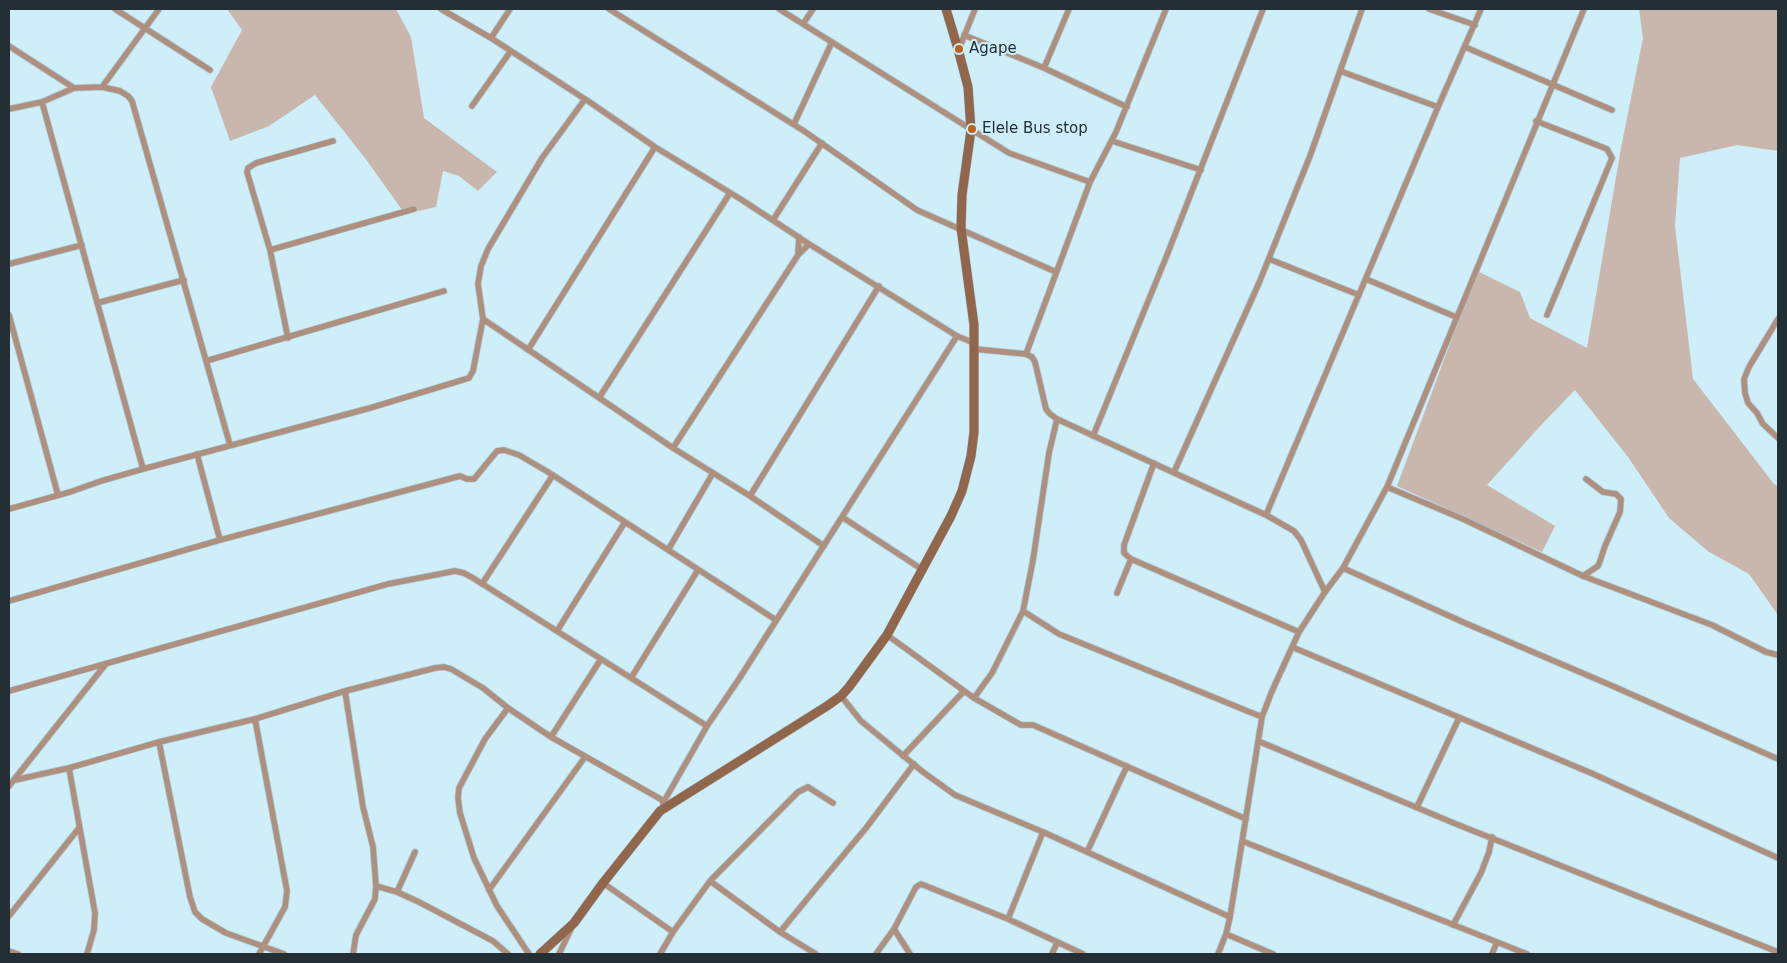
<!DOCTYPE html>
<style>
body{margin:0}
#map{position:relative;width:1787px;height:963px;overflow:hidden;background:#ceeefa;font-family:"DejaVu Sans",sans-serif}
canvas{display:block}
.frame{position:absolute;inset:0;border:10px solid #232f34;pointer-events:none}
</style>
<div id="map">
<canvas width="1787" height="963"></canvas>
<div class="frame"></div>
</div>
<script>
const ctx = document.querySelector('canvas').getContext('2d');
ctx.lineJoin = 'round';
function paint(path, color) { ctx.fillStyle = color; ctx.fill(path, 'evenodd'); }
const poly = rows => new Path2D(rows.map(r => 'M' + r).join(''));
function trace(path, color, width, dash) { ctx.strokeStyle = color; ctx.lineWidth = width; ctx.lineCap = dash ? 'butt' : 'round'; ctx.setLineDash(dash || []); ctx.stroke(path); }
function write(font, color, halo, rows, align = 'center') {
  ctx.font = font + ' "DejaVu Sans",sans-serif'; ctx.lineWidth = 4; ctx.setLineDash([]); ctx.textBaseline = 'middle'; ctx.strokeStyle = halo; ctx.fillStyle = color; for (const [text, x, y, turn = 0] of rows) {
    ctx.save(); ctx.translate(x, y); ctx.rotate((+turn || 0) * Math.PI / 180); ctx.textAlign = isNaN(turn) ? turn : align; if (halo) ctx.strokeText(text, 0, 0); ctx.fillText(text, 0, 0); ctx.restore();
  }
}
const green = poly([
 [227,9,396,9,411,37,424,118,497,172,478,191,459,176,443,171,436,207,405,214,365,158,315,95,269,126,230,141,211,87,242,30],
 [1639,9,1778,9,1778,151,1737,145,1680,158,1675,226,1693,379,1774,484,1778,486,1778,615,1749,574,1709,552,1669,518,1628,457,1575,390,1543,423,1487,485,1555,526,1542,552,1397,486,1477,271,1520,292,1530,318,1587,348,1621,148,1643,38]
]);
const street = poly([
 [115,9,210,70],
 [441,9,491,38,591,103,655,147,742,200,809,244,957,336,974,343],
 [609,9,804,131,917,210,1056,272],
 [779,9,1009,153,1090,182],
 [1429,9,1475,25],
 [803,24,813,9],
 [964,35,1044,68,1127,107],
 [491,38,510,9],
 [9,46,74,88],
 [1465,47,1612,110],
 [959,49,975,9],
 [1044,68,1069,9],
 [1340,71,1438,107],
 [102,87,159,9],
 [42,102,143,469],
 [472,106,510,52],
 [9,109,42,102,74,88,102,87,120,91,128,96,132,101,230,445],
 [1536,121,1607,149,1612,158,1547,315],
 [794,124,832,42],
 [1112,141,1201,170],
 [773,220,822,143],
 [270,250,414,209],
 [798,255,799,237],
 [1269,259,1359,295],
 [9,264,82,245],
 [1366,279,1456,317],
 [97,303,184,280],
 [9,315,58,495],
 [483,319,673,448,750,496,824,546],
 [1778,319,1749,367,1744,379,1745,393,1748,403,1757,413,1763,424,1778,438],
 [288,338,270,250,247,172,248,168,256,163,333,141],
 [974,349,1026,354,1032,357,1035,362,1046,409,1050,414,1057,419,1266,515,1294,531,1301,540,1325,592],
 [528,350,655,147],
 [1026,354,1090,182,1116,132,1166,9],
 [206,361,444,291],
 [599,398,730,193],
 [1093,436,1167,255,1263,9],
 [673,448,798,255,809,244],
 [197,454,220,540],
 [1154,463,1124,545,1124,553,1131,559,1299,632],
 [1174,472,1259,283,1310,156,1362,9],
 [1387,487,1463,519,1583,576,1712,625,1766,652,1778,655],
 [750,496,879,286],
 [9,509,70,492,101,481,143,469,370,408,469,378,473,371,483,319,478,284,481,266,488,249,542,158,585,99],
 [1266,515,1438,107,1481,9],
 [842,517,923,570],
 [668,550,713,473],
 [1343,568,1465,623,1608,684,1778,759],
 [1583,576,1598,566,1600,561,1605,546,1620,512,1621,499,1616,494,1603,492,1586,479],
 [482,584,553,475],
 [1117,593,1131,559],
 [9,601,220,540,460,476,467,479,474,479,497,451,504,450,519,455,548,472,776,620],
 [1023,611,1059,634,1262,717],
 [557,631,625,522],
 [887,635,974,698,1021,725,1033,725,1246,819],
 [1292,647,1591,773,1778,858],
 [631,678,698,570],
 [9,691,388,584,455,571,464,573,473,578,707,726],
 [841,696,861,721,923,772,955,795,1043,832,1230,917],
 [974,698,992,673,1023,611,1033,560,1049,453,1057,419],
 [508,708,485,739,459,788,458,798,460,813,474,858,497,906,529,954],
 [255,719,287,891,285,907,259,954],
 [551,737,601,659],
 [1258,741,1456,824,1778,952],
 [159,742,190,897,195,912,202,919,226,933,284,954],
 [903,756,964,691],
 [69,768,95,913,94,930,87,954],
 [15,780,69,768,159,742,255,719,345,691],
 [9,786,105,665],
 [663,803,707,726,739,679,957,336],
 [1417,807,1459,718],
 [1242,841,1527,954],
 [1087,852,1127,766],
 [710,881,780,932,816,954],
 [603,883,673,932],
 [376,886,397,892,419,902,493,941,508,954],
 [489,890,585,757],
 [397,892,415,852],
 [9,916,79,828],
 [1008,919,1043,832],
 [1453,925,1481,873,1489,852,1492,837],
 [894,929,910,954],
 [780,932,821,882,866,828,914,764],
 [1226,934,1273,954],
 [9,951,18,954],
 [353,954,356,935,375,899,376,886,373,847,363,807,345,691,435,668,444,667,451,669,483,688,508,708,551,737,664,801],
 [559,954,572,927],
 [660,954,673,932,710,881,798,792,808,787,833,803],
 [876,954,894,929,916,887,921,884,1008,919,1083,954],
 [1052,954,1057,943],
 [1218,954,1226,934,1230,917,1262,717,1272,691,1299,632,1325,592,1343,568,1387,487,1584,9],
 [1492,954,1497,942]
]);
const secondary = poly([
 [540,954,574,923,603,883,660,811,827,706,841,696,849,687,887,635,951,516,962,491,971,456,974,432,974,325,961,228,962,195,971,130,968,87,958,49,946,9]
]);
const markers = [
 [959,49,5,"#be6015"],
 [972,129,5,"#be6015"]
];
const poiNames = [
 ["Agape",969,49],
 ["Elele Bus stop",982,129]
];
paint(green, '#c9b7ad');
trace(street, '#acc8d2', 7);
trace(secondary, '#acc8d2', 10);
trace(street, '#af907e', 5.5);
trace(secondary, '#92664b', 9);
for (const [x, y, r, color] of markers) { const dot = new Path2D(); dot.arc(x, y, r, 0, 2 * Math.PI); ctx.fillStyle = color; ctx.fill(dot); trace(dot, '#ceeefa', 2); }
write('15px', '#232f34', '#ceeefa', poiNames, 'left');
</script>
